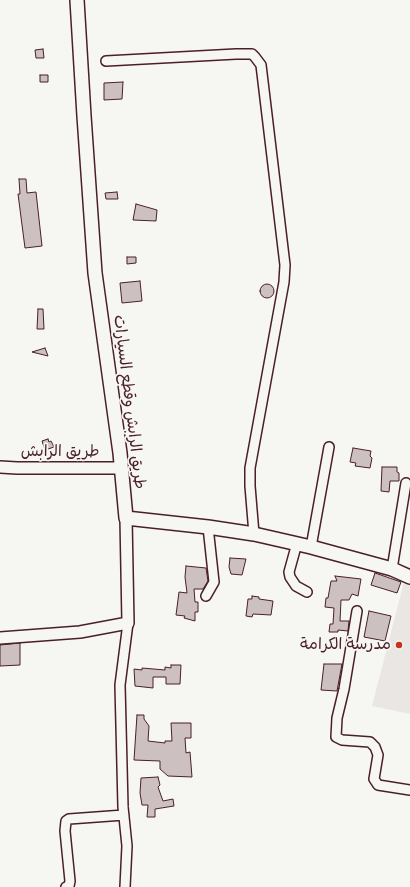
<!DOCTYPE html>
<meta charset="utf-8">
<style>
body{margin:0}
canvas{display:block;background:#f6f6f2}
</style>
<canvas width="410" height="887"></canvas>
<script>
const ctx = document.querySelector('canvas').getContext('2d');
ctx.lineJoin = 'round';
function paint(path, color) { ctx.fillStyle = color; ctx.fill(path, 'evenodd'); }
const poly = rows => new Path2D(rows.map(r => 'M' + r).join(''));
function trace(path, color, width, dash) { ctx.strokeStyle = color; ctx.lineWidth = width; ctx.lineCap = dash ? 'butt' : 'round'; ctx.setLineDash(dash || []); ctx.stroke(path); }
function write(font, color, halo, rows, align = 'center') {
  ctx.font = font + ' Caveat,"Playpen Sans Arabic",sans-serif'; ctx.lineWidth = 3.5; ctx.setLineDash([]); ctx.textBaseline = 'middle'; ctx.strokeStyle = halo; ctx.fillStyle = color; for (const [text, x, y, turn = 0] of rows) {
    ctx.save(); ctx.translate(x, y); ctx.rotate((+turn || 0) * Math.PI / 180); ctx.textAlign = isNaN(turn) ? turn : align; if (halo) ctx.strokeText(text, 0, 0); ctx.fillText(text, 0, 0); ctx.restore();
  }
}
const built = poly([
 [404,582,410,584,410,714,372,706]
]);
const building = poly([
 [43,49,44,58,36,58,35,50,43,49],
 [40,75,48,75,48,82,40,82,40,75],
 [123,82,122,99,104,100,104,83,123,82],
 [19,179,26,179,27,193,36,192,42,246,25,248,18,194,20,194,19,179],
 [117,192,118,199,106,199,105,193,117,192],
 [136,204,157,210,156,221,133,220,136,204],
 [127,257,136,257,136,263,127,264,127,257],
 [140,281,142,301,122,303,120,283,140,281],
 '260 291a7 7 0 1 1 14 0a7 7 0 1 1-14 0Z',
 [38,309,43,309,44,329,37,329,38,309],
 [45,348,48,356,32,352,45,348],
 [48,439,49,442,51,441,54,447,45,450,42,441,48,439],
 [353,448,371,451,370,456,372,458,370,468,355,466,356,463,350,462,353,448],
 [382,467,397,467,397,472,399,473,399,481,390,481,389,492,381,491,382,467],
 [230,558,246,559,242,575,231,574,229,567,230,558],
 [186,566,206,568,208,581,203,589,194,589,195,602,198,602,198,612,195,612,195,621,184,618,185,616,176,615,179,592,187,593,185,577,186,566],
 [375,573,401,582,397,593,371,585,375,573],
 [335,576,361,579,358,596,352,594,349,600,341,600,340,621,349,621,348,631,338,630,338,632,329,632,330,624,333,624,334,608,325,607,326,598,328,598,331,581,337,581,335,576],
 [252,596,259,597,259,599,273,601,271,615,253,614,252,617,246,616,248,599,252,599,252,596],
 [369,611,391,616,385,641,364,637,369,611],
 [20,643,20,665,0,666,0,645,20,643],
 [324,664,342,664,337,691,321,690,324,664],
 [171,665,181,665,180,684,166,684,166,677,153,677,153,688,135,686,134,669,142,670,142,668,165,670,165,667,171,668,171,665],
 [137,715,144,715,144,719,149,726,148,741,165,743,165,741,172,741,171,723,191,723,191,738,185,738,186,753,190,752,192,777,168,776,160,769,160,761,134,760,137,715],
 [158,777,160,785,158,787,163,801,173,799,174,806,155,809,155,817,147,817,148,805,142,805,140,793,141,778,158,777]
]);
const minor = poly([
 [106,61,236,54,252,54,255,57,261,65,285,265,284,282,250,468,250,486,254,534],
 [297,543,289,572,290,577,296,586,307,592],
 [311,547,329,447],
 [392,569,406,483],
 [206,596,214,582,208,527],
 [357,611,344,689,337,718,336,737,342,740,370,742,375,747,378,755,374,779,378,785,410,790],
 [66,887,69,886,70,881,65,831,66,821,69,819,124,815],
 [125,887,127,846,123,807,120,685,128,623]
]);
const tertiary = poly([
 [0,467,17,468,120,468],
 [0,638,80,632,128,623,126,518]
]);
const secondary = poly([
 [77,0,84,116,95,273,120,453,126,518,208,527,254,534,311,547,392,569,410,577]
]);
const markers = [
 [399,645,4,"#c8321e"]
];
const streetNames = [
 ["طريق الرابش وقطع السيارات",129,402,83],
 ["طريق الرابش",60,452]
];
const poiNames = [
 ["مدرسة الكرامة",391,645]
];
paint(built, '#e9e6e3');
paint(building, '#ccc1c0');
trace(building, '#4a1f2b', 1);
trace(minor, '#4a1f2b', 12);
trace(tertiary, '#4a1f2b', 14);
trace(secondary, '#4a1f2b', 16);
trace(minor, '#f6f6f2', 9);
trace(tertiary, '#f6f6f2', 11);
trace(secondary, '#f6f6f2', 13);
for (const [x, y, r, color] of markers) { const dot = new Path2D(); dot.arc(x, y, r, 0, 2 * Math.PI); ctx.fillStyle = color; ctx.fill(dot); trace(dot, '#f6f6f2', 1.5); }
write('16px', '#4a1f2b', '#f6f6f2', streetNames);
write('16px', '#4a1f2b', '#f6f6f2', poiNames, 'right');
</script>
